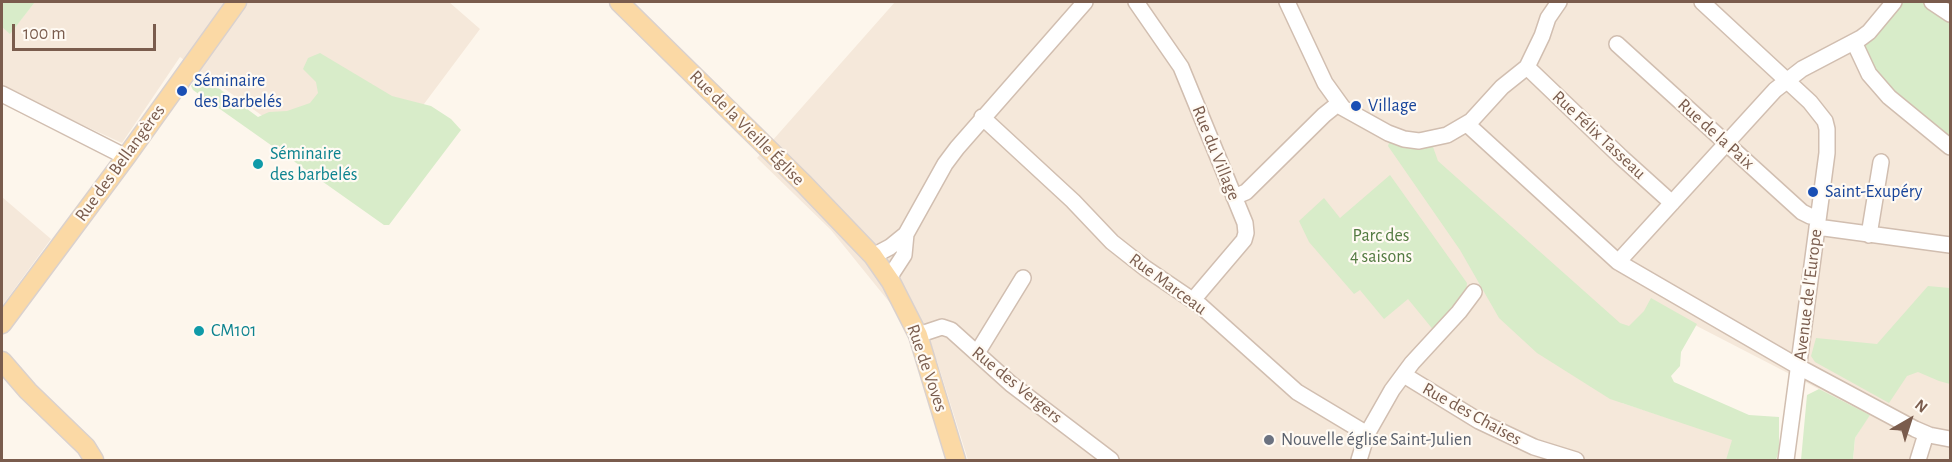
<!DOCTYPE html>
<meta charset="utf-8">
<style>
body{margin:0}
#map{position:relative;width:1952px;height:462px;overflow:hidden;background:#fdf6ec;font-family:"Alegreya Sans",sans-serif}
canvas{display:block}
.frame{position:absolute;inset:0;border:3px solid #7a5c4d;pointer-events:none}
.north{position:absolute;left:1880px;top:390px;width:60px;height:60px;-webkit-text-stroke:4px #fffaf3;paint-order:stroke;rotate:39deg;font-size:16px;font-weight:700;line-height:24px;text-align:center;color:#7a5c4d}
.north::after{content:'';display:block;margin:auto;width:21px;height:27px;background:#7a5c4d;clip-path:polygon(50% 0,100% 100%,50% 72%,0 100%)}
.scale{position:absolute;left:12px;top:24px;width:144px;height:27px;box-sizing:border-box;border:3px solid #7a5c4d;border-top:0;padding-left:8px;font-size:18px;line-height:21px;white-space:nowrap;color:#7a5c4d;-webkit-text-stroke:4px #fffaf3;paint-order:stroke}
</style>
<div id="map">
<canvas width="1952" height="462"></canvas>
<div class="frame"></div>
<div class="north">N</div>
<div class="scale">100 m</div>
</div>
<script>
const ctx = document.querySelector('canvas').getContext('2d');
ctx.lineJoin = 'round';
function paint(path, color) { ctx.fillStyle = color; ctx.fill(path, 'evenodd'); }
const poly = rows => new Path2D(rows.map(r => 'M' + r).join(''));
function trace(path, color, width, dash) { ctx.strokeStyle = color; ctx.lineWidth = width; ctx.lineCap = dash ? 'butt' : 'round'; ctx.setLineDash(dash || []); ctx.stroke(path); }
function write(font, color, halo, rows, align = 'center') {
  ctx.font = font + ' "Alegreya Sans",sans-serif'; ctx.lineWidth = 4.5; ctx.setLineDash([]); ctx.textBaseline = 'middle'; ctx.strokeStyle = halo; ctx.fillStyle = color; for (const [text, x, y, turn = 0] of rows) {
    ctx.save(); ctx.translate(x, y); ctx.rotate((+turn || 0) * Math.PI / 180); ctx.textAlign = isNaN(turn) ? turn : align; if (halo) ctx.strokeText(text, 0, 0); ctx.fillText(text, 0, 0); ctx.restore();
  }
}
const residential = poly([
 [35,2,449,2,480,29,362,187,180,57,122,143,2,88,2,27,10,33],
 [895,2,1950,2,1950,460,1853,460,1855,438,1869,415,1691,323,1622,403,1736,440,1729,460,968,460,937,361,831,230,757,158],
 [2,197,51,239,2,306]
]);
const green = poly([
 [2,2,35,2,10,34,2,27],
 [1901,2,1922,2,1950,20,1950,140,1895,96,1868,65,1863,45,1873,38],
 [320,53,392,96,431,106,451,119,461,130,389,225,384,225,193,90,191,86,197,77,202,76,258,117,269,112,287,111,310,103,318,93,316,82,303,69,308,58],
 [1390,140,1432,144,1438,161,1620,323,1629,326,1644,311,1651,298,1697,324,1681,352,1680,366,1671,376,1674,382,1749,415,1779,417,1779,450,1776,460,1726,460,1732,440,1610,399,1537,353,1499,318,1460,250,1388,146],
 [1390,175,1467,283,1466,291,1435,332,1408,299,1384,319,1360,290,1354,294,1309,242,1299,221,1324,198,1340,218],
 [1928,286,1950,288,1950,384,1939,381,1918,372,1907,376,1889,403,1815,362,1811,356,1816,338,1877,344],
 [1819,389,1870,415,1855,438,1853,460,1801,460,1807,395]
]);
const minor = poly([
 [1136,2,1181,67,1245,223,1246,233,1244,240,1193,300],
 [1287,2,1325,83,1343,108,1388,133,1404,139,1419,141,1447,135,1471,121,1502,87,1527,67,1542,36,1548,18,1559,2],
 [1702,2,1810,102,1825,121,1827,129,1827,153,1786,460],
 [1932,2,1950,14],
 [1854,42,1869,74,1889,97,1950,147],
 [1617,44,1802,212,1810,216,1818,217],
 [1527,67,1621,157,1672,203],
 [2,94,126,157],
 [982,117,1073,201,1112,242,1145,268,1201,306,1297,392,1367,434],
 [1467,124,1618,262,1799,367,1915,429,1929,435,1950,439],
 [1234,197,1246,192,1324,115,1339,103],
 [1817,227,1950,245],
 [1869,235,1881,162],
 [873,256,890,247,906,234,945,164,957,148,1085,2],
 [1618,262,1775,90,1802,69,1861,38,1869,32,1894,2],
 [889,278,904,255,906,234],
 [918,335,942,327,951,330,1011,384,1111,460],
 [977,353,1023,278],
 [1404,375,1479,421,1534,447,1576,460],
 [1359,460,1367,434,1392,390,1412,363,1459,312,1474,292],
 [1918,460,1926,434]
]);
const major = poly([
 [619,2,804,184,873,256,891,282,918,335,956,460],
 [2,324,126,157,237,2],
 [2,361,28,391,86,447,94,460]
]);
const markers = [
 [182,91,6,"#1a4fb4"],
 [1356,106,6,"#1a4fb4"],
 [258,164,6,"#0f9aa8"],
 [1813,192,6,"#1a4fb4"],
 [199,331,6,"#0f9aa8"],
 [1269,440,6,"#6b7280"]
];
const transitNames = [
 ["Séminaire",194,81],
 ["des Barbelés",194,102],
 ["Village",1368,106],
 ["Saint-Exupéry",1825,192]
];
const streetNames = [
 ["Rue de la Vieille Église",747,128,45],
 ["Rue de la Paix",1716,134,42],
 ["Rue Félix Tasseau",1599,135,43],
 ["Rue du Village",1216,153,68],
 ["Rue des Bellangères",120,163,-54],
 ["Rue Marceau",1168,284,36],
 ["Avenue de l'Europe",1808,295,-83],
 ["Rue de Voves",927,368,71],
 ["Rue des Vergers",1017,385,39],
 ["Rue des Chaises",1472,414,29]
];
const cultureNames = [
 ["Séminaire",270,154],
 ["des barbelés",270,175],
 ["CM101",211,331]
];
const parkNames = [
 ["Parc des",1381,236],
 ["4 saisons",1381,257]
];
const worshipNames = [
 ["Nouvelle église Saint-Julien",1281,440]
];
paint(residential, '#f5e8da');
paint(green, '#d8ecc9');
trace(minor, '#d1beb0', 18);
trace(major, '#dad1cd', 21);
trace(minor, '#fff', 15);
trace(major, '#fbd9a5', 18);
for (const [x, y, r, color] of markers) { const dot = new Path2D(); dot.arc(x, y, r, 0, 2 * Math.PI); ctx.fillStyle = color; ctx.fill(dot); trace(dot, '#fffaf3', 2); }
write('18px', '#164399', '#fffaf3', transitNames, 'left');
write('18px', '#7a5c4d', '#fffaf3', streetNames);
write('18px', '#0d838f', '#fffaf3', cultureNames, 'left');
write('18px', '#537a41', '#fffaf3', parkNames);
write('18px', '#5b616d', '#fffaf3', worshipNames, 'left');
</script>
